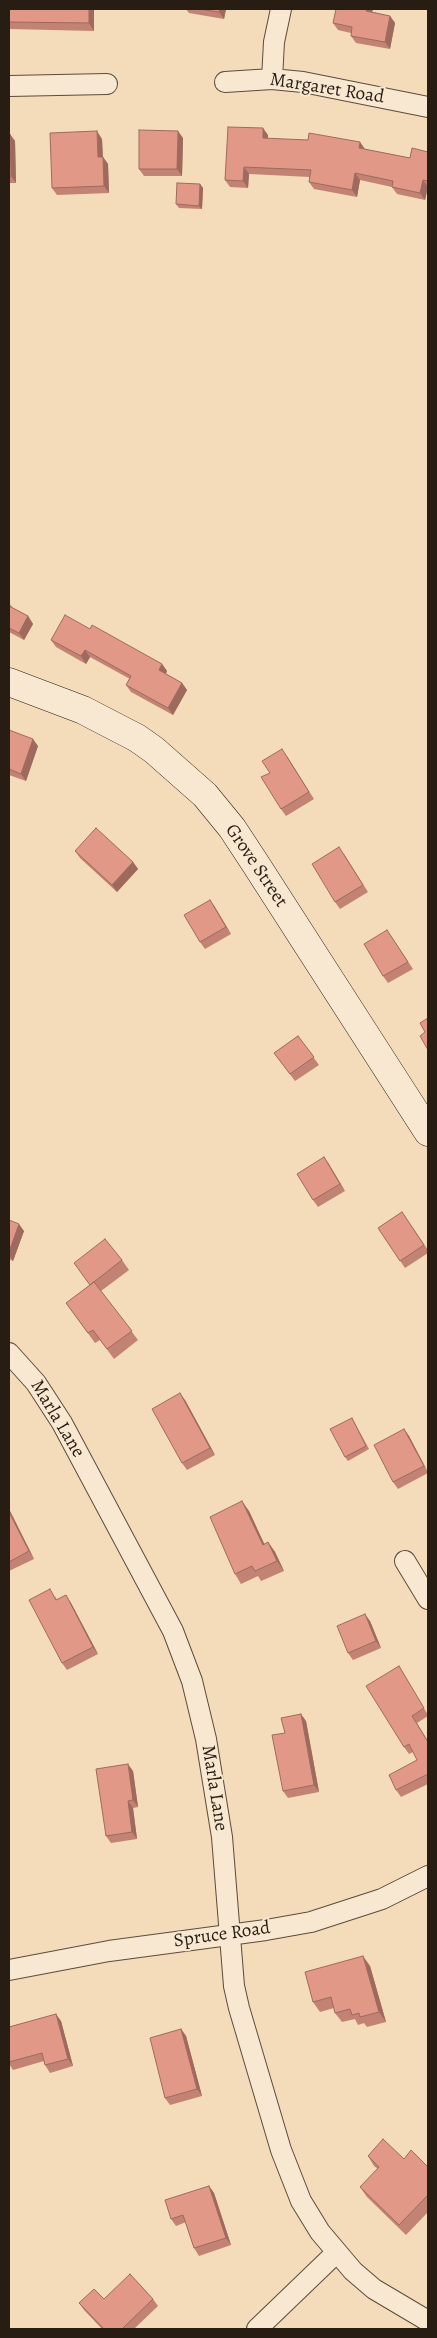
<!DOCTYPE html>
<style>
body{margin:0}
#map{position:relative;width:437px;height:2338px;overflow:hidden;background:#f4dbb9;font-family:Alegreya,serif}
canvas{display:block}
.frame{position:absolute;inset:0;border:10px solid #281d13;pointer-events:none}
</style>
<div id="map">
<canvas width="437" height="2338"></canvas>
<div class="frame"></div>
</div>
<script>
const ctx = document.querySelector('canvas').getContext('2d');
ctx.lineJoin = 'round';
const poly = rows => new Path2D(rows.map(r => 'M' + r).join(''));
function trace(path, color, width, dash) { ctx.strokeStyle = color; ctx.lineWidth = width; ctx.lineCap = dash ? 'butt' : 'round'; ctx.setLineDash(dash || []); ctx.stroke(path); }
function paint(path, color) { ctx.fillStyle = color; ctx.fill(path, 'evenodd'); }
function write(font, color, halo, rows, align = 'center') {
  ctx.font = font + ' Alegreya,serif'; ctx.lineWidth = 4; ctx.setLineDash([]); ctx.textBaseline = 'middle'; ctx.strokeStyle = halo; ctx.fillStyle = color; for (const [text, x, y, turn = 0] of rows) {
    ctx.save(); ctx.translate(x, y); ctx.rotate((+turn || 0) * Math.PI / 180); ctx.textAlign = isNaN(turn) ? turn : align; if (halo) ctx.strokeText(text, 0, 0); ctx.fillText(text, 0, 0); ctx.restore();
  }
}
const minor = poly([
 [272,79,274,42,281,9],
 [225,82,272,79,303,82,428,107],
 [9,86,107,84],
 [9,1353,36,1383,62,1423,173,1631,192,1681,206,1739,222,1837,234,1986,239,2008,281,2150,301,2201,320,2232,353,2271,374,2289,428,2321],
 [405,1561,428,1599],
 [9,1970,109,1951,266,1930,311,1922,382,1899,428,1876],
 [257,2329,336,2253]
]);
const secondary = poly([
 [9,682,83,710,137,738,154,750,205,795,232,828,255,863,428,1132]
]);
const wall = poly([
 [9,9,94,9,94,31,9,29],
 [186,9,226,9,224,19,189,13],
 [373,12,390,16,395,23,390,49,356,43,351,36,351,33,338,30,333,23],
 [9,134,15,141,16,183,9,183],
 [268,135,268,139,365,149,410,158,428,152,428,187,425,200,397,194,392,187,360,180,357,197,314,189,309,182,310,177,249,174,248,188,230,187,225,180],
 [183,138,182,176,144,176,139,169],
 [102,139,103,157,108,164,109,193,57,195,52,188],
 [200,184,203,188,202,209,179,208,176,204],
 [9,603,13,608,28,616,33,624,24,640,9,632],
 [90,629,162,664,167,671,166,674,182,683,187,690,173,715,131,692,126,685,130,679,90,657,86,664,56,647,51,640],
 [9,730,38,746,26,781,9,775],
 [287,756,314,799,286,816,281,809,270,773],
 [75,851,133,862,138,869,117,892,80,858],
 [344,854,368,892,340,909,335,902],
 [210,900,231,934,205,949,200,942],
 [387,930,413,969,388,983,383,976],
 [298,1036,319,1065,295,1081,274,1053],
 [324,1157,345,1191,318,1207,313,1200],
 [402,1212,428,1250,428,1253,405,1268,378,1228],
 [9,1220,24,1231,13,1261,9,1259],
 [122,1260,129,1270,101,1291,138,1340,114,1359,100,1340,95,1343,66,1303,90,1285,74,1263],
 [185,1400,215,1455,187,1470,182,1463],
 [352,1418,369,1449,348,1461,345,1457],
 [404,1429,409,1436,428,1473,398,1489,393,1482],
 [9,1509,34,1559,9,1571],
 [249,1511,264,1544,268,1542,275,1552,284,1571,261,1581,258,1576,241,1584,235,1574],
 [55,1596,57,1600,71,1603,98,1654,67,1670,62,1663],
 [370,1621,381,1648,353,1660,348,1653],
 [399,1666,428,1715,428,1716,417,1723,428,1741,428,1784,401,1797,396,1790,417,1760,413,1752,409,1754,404,1747],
 [306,1721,319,1792,288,1798,283,1791,285,1733],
 [133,1771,138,1807,133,1808,137,1839,111,1843,106,1836],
 [370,1966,386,2022,367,2027,364,2023,358,2025,355,2019,342,2022,335,2013,334,2008,320,2012,313,2002],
 [61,2021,73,2066,50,2073,45,2065,44,2061,13,2070,9,2064,9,2027],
 [181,2029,186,2036,202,2096,170,2105,165,2098],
 [368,2156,428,2167,428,2212,406,2235,367,2197,360,2187,378,2169,374,2166],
 [209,2186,214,2193,231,2245,199,2256,194,2248,186,2222,176,2226,171,2219],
 [104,2299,153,2299,158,2306,134,2329,102,2329,84,2310,79,2303]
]);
const shadedWall = poly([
 [89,9,94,9,94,31,89,23],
 [220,9,226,9,224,19,219,12],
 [367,9,373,9,371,18,366,11],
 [390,16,395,23,390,49,385,42],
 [263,128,268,135,268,145,263,138],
 [97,131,102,139,103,164,98,157],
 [178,131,183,138,182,176,177,169],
 [10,134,15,141,16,183,11,176],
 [360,142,365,149,359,148],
 [103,157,108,164,109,193,104,186],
 [244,167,249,174,248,188,243,181],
 [355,173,360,180,357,197,352,190],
 [423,180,428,187,425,200,420,193],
 [200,184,203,188,202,209,199,206],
 [28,616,33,624,24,640,19,633],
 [85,650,90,657,86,664,81,656],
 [162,664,167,671,164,677,159,670],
 [182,683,187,690,173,715,168,708],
 [33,739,38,746,26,781,21,774],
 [133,862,138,869,117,892,112,885],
 [210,900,215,907,231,934,226,927],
 [324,1157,329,1164,345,1191,340,1184],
 [19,1224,24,1231,13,1261,9,1255,9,1252],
 [180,1393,185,1400,215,1455,210,1448],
 [404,1429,409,1436,428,1472,424,1466],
 [242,1501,249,1511,269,1554,263,1545],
 [9,1509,34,1559,29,1551,9,1512],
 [268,1542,275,1552,284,1571,277,1561],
 [66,1595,71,1603,98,1654,93,1647],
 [365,1614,370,1621,381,1648,376,1641],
 [301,1714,306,1721,319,1792,314,1785],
 [128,1764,133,1771,138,1807,133,1800],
 [128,1801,133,1808,137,1839,132,1832],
 [363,1956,370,1966,386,2022,379,2012],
 [56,2014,61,2021,73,2066,68,2059],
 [181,2029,186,2036,202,2096,197,2089],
 [209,2186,214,2193,231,2245,226,2238]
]);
const building = poly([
 [9,9,89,9,89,23,9,22,9,9],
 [200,9,220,9,219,12,200,9],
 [336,9,367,9,366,11,390,16,385,42,351,36,352,27,333,23,336,9],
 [228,127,263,128,263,138,308,140,309,133,360,142,359,148,410,158,412,148,428,152,428,181,423,180,420,193,392,187,393,181,355,173,352,190,309,182,311,170,244,167,243,181,225,180,228,127],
 [139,130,178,131,177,169,139,169,139,130],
 [97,131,98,157,103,157,104,186,52,188,50,133,97,131],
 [9,134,10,134,11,176,9,176,9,134],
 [177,183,200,184,199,206,176,204,177,183],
 [9,606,28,616,19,633,9,628,9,606],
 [65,615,90,629,92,625,162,664,159,670,182,683,168,708,126,685,131,676,85,650,81,656,51,640,65,615],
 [9,730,33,739,21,774,9,769,9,730],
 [282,749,309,792,281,809,261,777,270,773,262,761,282,749],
 [96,828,133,862,112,885,75,851,96,828],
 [339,847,363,885,335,902,312,864,339,847],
 [210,900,226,927,200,942,184,915,210,900],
 [387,930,408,962,383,976,364,944,387,930],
 [428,1018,428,1050,420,1036,425,1032,420,1023,428,1018],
 [298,1036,314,1057,290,1074,274,1053,298,1036],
 [324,1157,340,1184,313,1200,297,1174,324,1157],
 [402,1212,424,1245,400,1261,378,1228,402,1212],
 [9,1220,19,1224,9,1252,9,1220],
 [105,1239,122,1260,90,1285,74,1263,105,1239],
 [94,1282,132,1331,107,1349,93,1330,88,1333,66,1303,94,1282],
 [180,1393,210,1448,182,1463,152,1409,180,1393],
 [352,1418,366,1446,345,1457,330,1429,352,1418],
 [404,1429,424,1466,393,1482,374,1445,404,1429],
 [242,1501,263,1545,268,1542,277,1561,255,1571,252,1566,235,1574,210,1517,242,1501],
 [9,1512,29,1551,9,1562,9,1512],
 [50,1589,56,1600,66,1595,93,1647,62,1663,29,1600,50,1589],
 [365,1614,376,1641,348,1653,337,1626,365,1614],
 [399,1666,424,1708,412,1716,428,1742,428,1774,396,1790,389,1775,417,1760,409,1744,404,1747,366,1686,399,1666],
 [301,1714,314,1785,283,1791,272,1735,285,1733,281,1718,301,1714],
 [128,1764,133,1800,128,1801,132,1832,106,1836,96,1769,128,1764],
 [363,1956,379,2012,360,2017,359,2013,352,2015,350,2009,335,2013,331,1997,313,2002,305,1972,363,1956],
 [56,2014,68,2059,45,2065,42,2053,9,2062,9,2027,56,2014],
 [181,2029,197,2089,165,2098,150,2038,181,2029],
 [383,2139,404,2159,411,2150,428,2167,428,2195,399,2225,360,2187,379,2167,368,2156,383,2139],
 [209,2186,226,2238,194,2248,183,2215,171,2219,165,2200,209,2186],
 [130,2274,153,2299,122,2329,104,2329,79,2303,94,2289,104,2299,130,2274]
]);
const streetNames = [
 ["Margaret Road",327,89,9],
 ["Grove Street",256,866,56],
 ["Marla Lane",57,1419,59],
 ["Marla Lane",214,1788,81],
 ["Spruce Road",222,1935,-8]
];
trace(minor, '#5b4c3c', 22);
trace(secondary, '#281d13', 29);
trace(minor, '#f8e8d2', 20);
trace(secondary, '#f8e8d2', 28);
paint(wall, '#c28374');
paint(shadedWall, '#9e6a5e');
paint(building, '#e29887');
trace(building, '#9e6a5e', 1);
write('19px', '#281d13', '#f8e8d2', streetNames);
</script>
